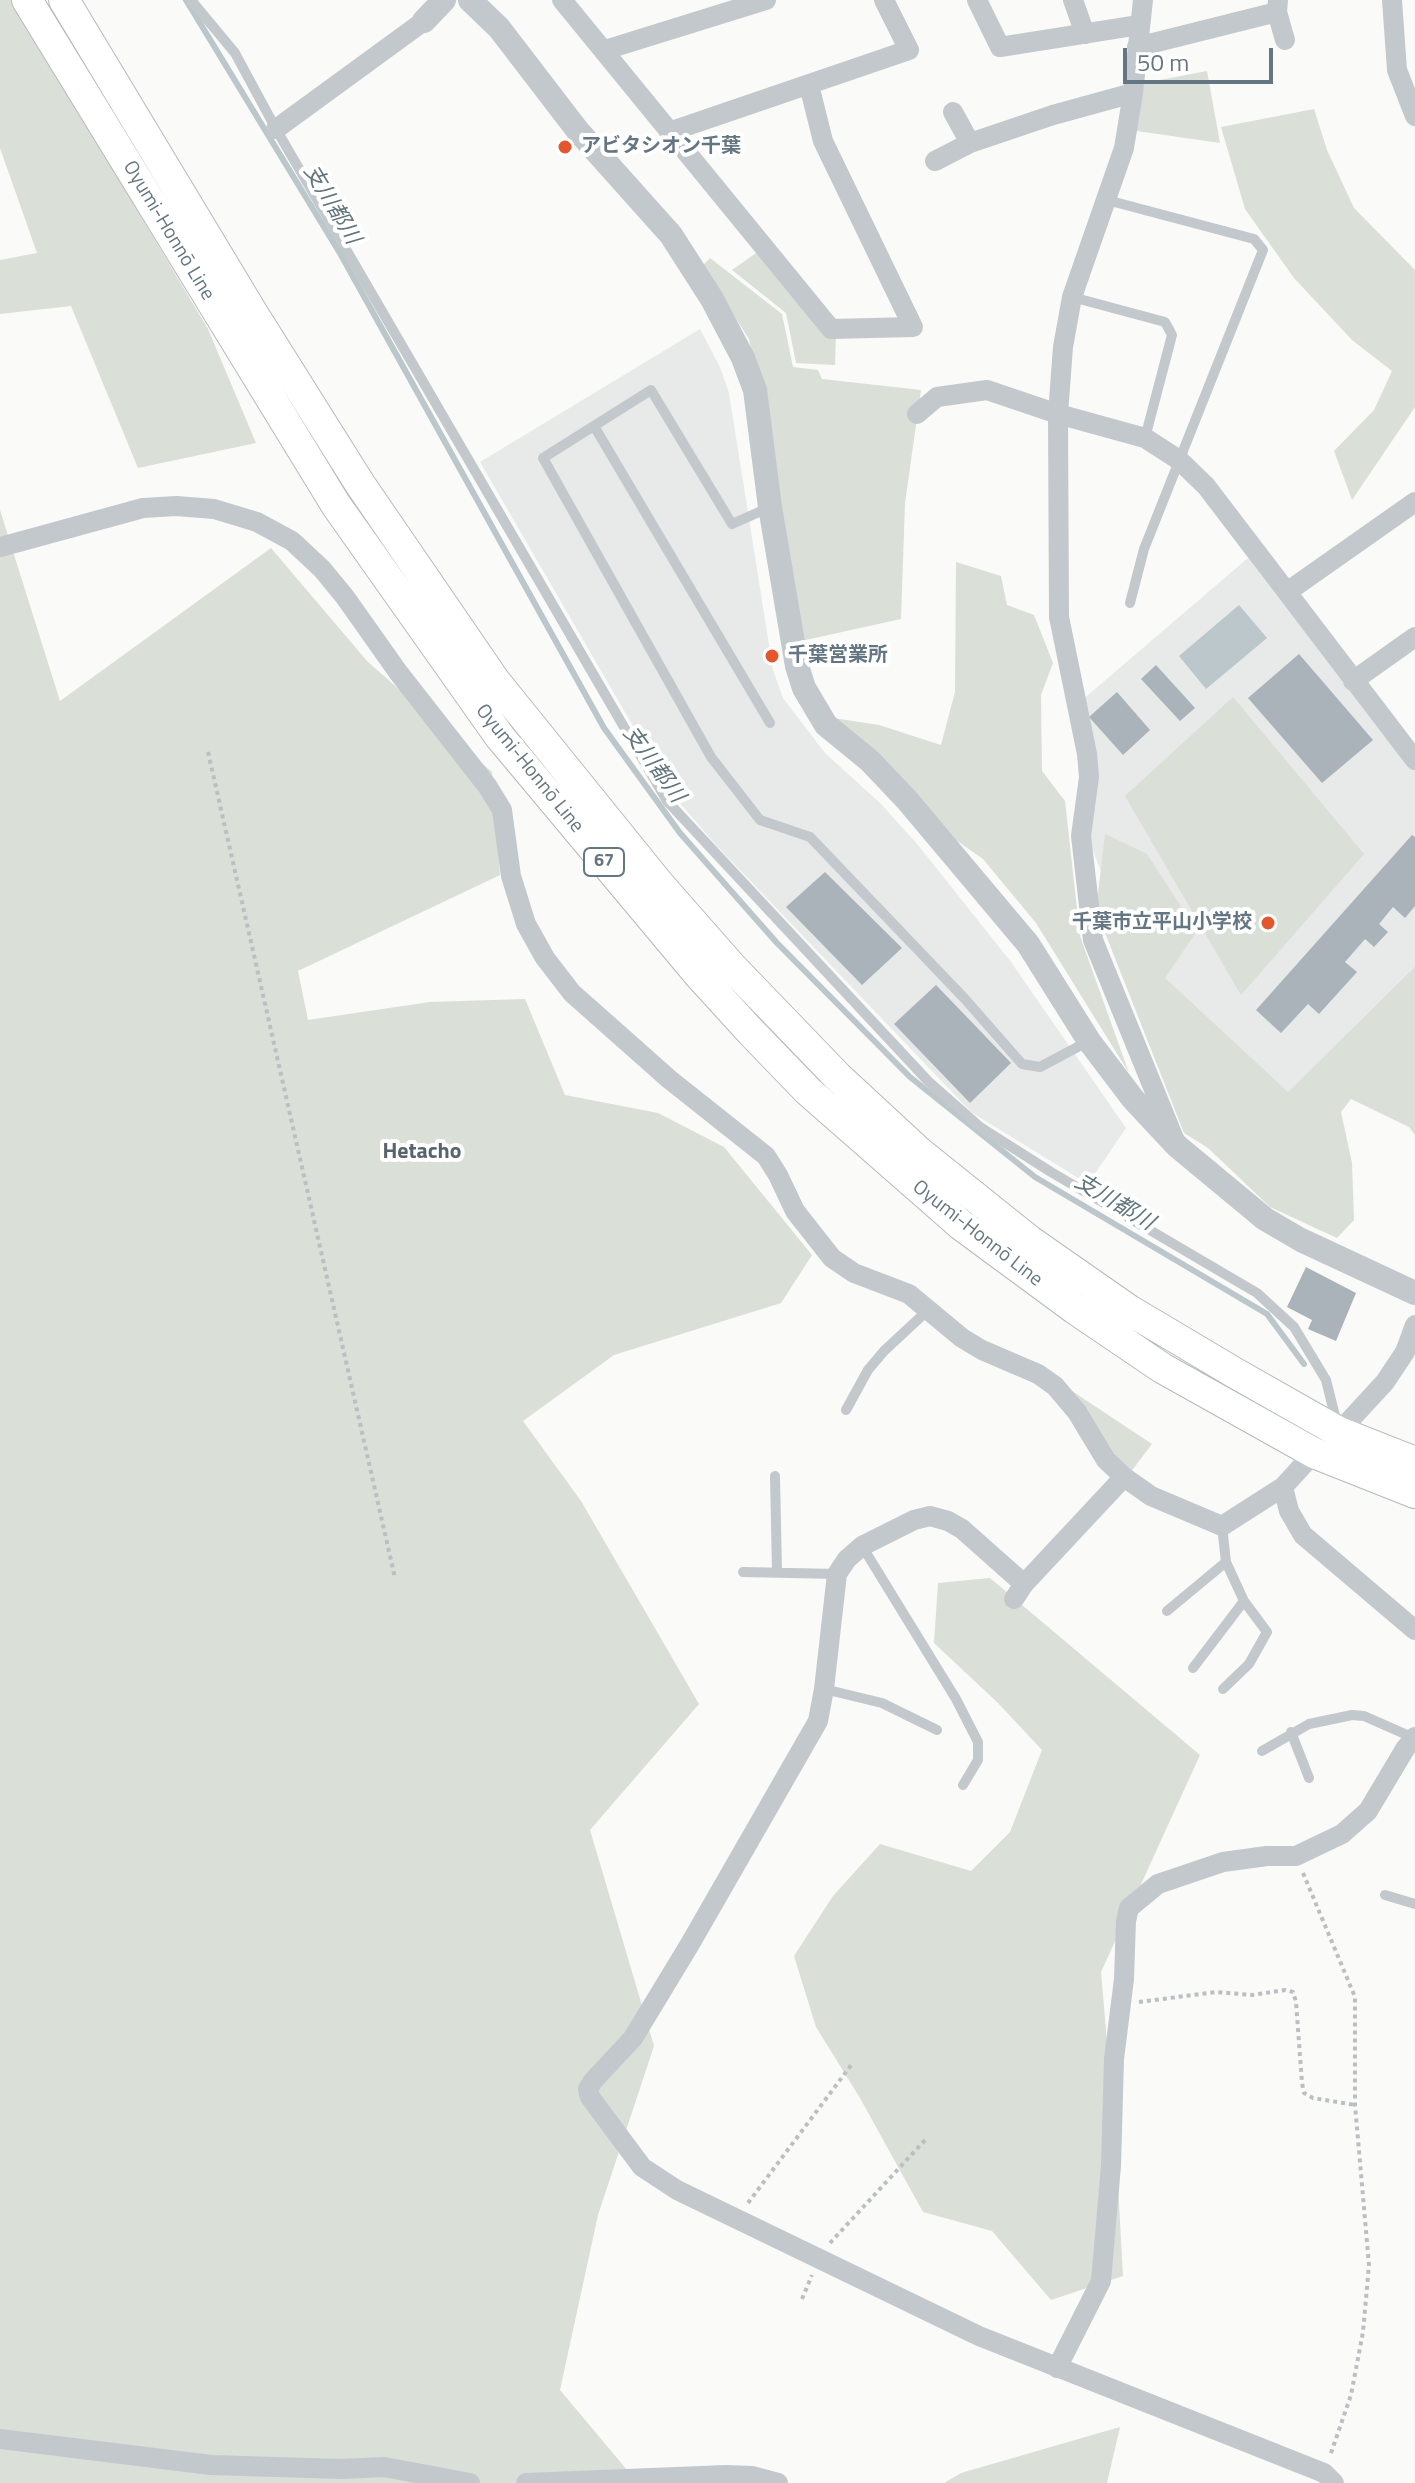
<!DOCTYPE html>
<meta charset="utf-8">
<style>
body{margin:0}
#map{position:relative;width:1415px;height:2483px;overflow:hidden;background:#fafaf8;font-family:"Titillium Web",sans-serif}
canvas{display:block}
.scale{position:absolute;left:1123px;top:48px;width:150px;height:36px;box-sizing:border-box;border:4px solid #657683;border-top:0;padding-left:10px;font-size:24px;line-height:28px;white-space:nowrap;color:#657683;-webkit-text-stroke:6px #fff;paint-order:stroke}
</style>
<div id="map">
<canvas width="1415" height="2483"></canvas>
<div class="scale">50 m</div>
</div>
<script>
const ctx = document.querySelector('canvas').getContext('2d');
ctx.lineJoin = 'round';
function paint(path, color) { ctx.fillStyle = color; ctx.fill(path, 'evenodd'); }
const poly = rows => new Path2D(rows.map(r => 'M' + r).join(''));
function trace(path, color, width, dash) { ctx.strokeStyle = color; ctx.lineWidth = width; ctx.lineCap = dash ? 'butt' : 'round'; ctx.setLineDash(dash || []); ctx.stroke(path); }
function write(font, color, halo, rows, align = 'center') {
  ctx.font = font + ' "Titillium Web","Noto Sans JP",sans-serif'; ctx.lineWidth = 8; ctx.setLineDash([]); ctx.textBaseline = 'middle'; ctx.strokeStyle = halo; ctx.fillStyle = color; for (const [text, x, y, turn = 0] of rows) {
    ctx.save(); ctx.translate(x, y); ctx.rotate((+turn || 0) * Math.PI / 180); ctx.textAlign = isNaN(turn) ? turn : align; if (halo) ctx.strokeText(text, 0, 0); ctx.fillText(text, 0, 0); ctx.restore();
  }
}
const built = poly([
 [700,329,720,367,729,393,773,670,783,698,825,753,881,804,918,845,1011,962,1126,1128,1088,1184,971,1112,716,845,673,795,480,462],
 [1248,558,1387,738,1415,771,1415,1053,1293,1113,1155,1012,1087,835,1081,701]
]);
const green = poly([
 [0,0,12,0,208,329,256,443,138,468,71,306,0,314,0,260,37,253,0,148],
 [1207,71,1220,143,1130,130,1139,84],
 [1314,109,1327,150,1354,208,1415,270,1415,407,1352,500,1334,451,1374,410,1392,371,1352,340,1294,278,1245,209,1221,127],
 [759,251,836,333,835,365,796,363,786,313,732,270],
 [710,258,782,314,793,367,818,370,822,379,921,390,905,503,901,619,801,641,771,446,749,339,702,266],
 [0,510,60,701,271,548,367,661,492,772,500,875,298,971,308,1020,430,1002,525,999,565,1095,658,1113,724,1147,812,1255,781,1303,614,1355,523,1421,581,1501,699,1704,590,1830,654,2046,598,2215,560,2390,638,2483,0,2483],
 [956,562,1001,576,1007,605,1034,615,1053,663,1041,695,1042,771,1065,801,1080,936,1129,1073,1036,923,983,859,899,800,833,718,879,725,941,745,955,692],
 [1233,697,1364,854,1241,995,1125,796],
 [1105,834,1147,854,1197,931,1165,978,1288,1092,1415,967,1415,1135,1409,1127,1351,1099,1341,1112,1352,1163,1354,1220,1337,1238,1270,1207,1208,1148,1184,1133,1096,910],
 [1063,1385,1152,1444,1130,1473,1114,1461],
 [990,1578,1200,1755,1101,1972,1116,2148,1123,2276,1051,2300,992,2231,923,2212,860,2098,816,2027,794,1956,833,1896,880,1844,971,1871,1010,1832,1042,1750,998,1703,934,1643,938,1583],
 [1120,2427,1107,2483,944,2483,961,2473]
]);
const water = poly([
 [1239,605,1267,638,1206,689,1179,656]
]);
const stream = poly([
 [186,0,341,255,604,728,680,833,777,943,910,1077,1035,1177,1267,1314,1304,1364]
]);
const building = poly([
 [1299,654,1373,740,1322,783,1248,698],
 [1156,665,1195,708,1180,721,1141,679],
 [1117,692,1150,730,1123,755,1089,717],
 [1412,835,1415,837,1415,906,1405,918,1393,907,1379,924,1388,932,1374,947,1365,939,1345,962,1357,972,1319,1014,1308,1004,1281,1033,1256,1010],
 [825,872,902,948,862,985,786,907],
 [936,985,1011,1063,970,1103,894,1024],
 [1306,1267,1356,1293,1336,1341,1308,1329,1312,1320,1287,1307]
]);
const path = poly([
 [208,752,395,1578],
 [1303,1873,1355,1997,1355,2105,1369,2265,1363,2332,1351,2395,1330,2456],
 [1139,2002,1216,1992,1252,1995,1285,1990,1293,1992,1296,2002,1302,2083,1304,2093,1313,2098,1355,2105],
 [748,2203,852,2064],
 [830,2243,926,2139],
 [802,2299,812,2275]
]);
const service = poly([
 [191,0,235,53,276,129,667,801,928,1081,980,1127,1051,1172,1257,1293,1294,1327,1326,1380,1337,1424],
 [1107,200,1254,239,1263,250,1144,549,1130,603],
 [1072,297,1165,322,1172,335,1145,438],
 [594,426,770,723],
 [768,508,732,524,651,390,543,458,711,757,760,820,810,837,965,999,1022,1064,1040,1067,1087,1042],
 [846,1410,868,1370,884,1351,927,1311],
 [775,1476,777,1572],
 [1222,1526,1226,1562,1244,1601,1267,1632,1249,1664,1223,1689],
 [862,1546,956,1699,978,1742,978,1760,963,1785],
 [743,1572,837,1574],
 [1167,1611,1226,1562],
 [1193,1668,1244,1601],
 [824,1689,882,1703,937,1730],
 [1291,1732,1309,1778],
 [1262,1751,1309,1724,1352,1715,1364,1716,1414,1738],
 [1385,1895,1415,1904]
]);
const minor = poly([
 [562,0,831,329,913,327,823,141,809,85],
 [977,0,1000,47,1139,25],
 [1073,0,1085,34],
 [1143,0,1133,93,1124,148,1072,297,1063,347,1058,414,1059,617,1087,754,1089,777,1081,836,1093,940,1175,1141],
 [1278,0,1277,12,1285,40],
 [1392,0,1397,70,1415,116],
 [1137,47,1277,12],
 [605,50,766,0],
 [953,112,970,143],
 [276,129,424,21],
 [669,132,909,50,884,0],
 [935,161,970,143,1053,115,1133,93],
 [917,414,937,397,987,390,1058,414,1145,438,1179,460,1206,486,1415,760],
 [0,547,143,508,176,506,214,509,257,522,292,541,322,569,345,597,398,672,488,787,502,810,511,876,526,924,545,958,572,993,669,1079,766,1156,778,1175,795,1211,832,1258,854,1273,909,1294,962,1338,982,1350,1038,1374,1055,1386,1077,1412,1106,1460,1124,1477,1151,1496,1222,1526,1283,1487],
 [1287,592,1415,502],
 [1353,681,1415,637],
 [1415,1325,1405,1352,1385,1382,1339,1432,1314,1453,1283,1487,1289,1511,1303,1535,1415,1630],
 [1024,1584,962,1529,948,1521,930,1516,914,1520,862,1546,847,1559,837,1574,824,1689,818,1721,690,1944,633,2038,593,2081,588,2089,590,2097,642,2167,677,2190,979,2336,1324,2473,1334,2483],
 [1014,1599,1024,1584,1124,1477],
 [1057,2368,1101,2281,1111,2166,1114,2059,1124,1979,1126,1921,1129,1908,1158,1884,1223,1862,1267,1856,1296,1856,1342,1834,1368,1811,1405,1749,1415,1737],
 [0,2439,211,2465,342,2469,384,2467,470,2483],
 [526,2483,726,2475,752,2476,778,2483]
]);
const tertiary = poly([
 [470,0,499,28,578,131,671,235,712,299,743,358,755,390,770,507,797,666,804,688,826,725,870,761,907,800,1028,944,1089,1041,1133,1099,1177,1146,1265,1219,1301,1240,1415,1293],
 [424,21,444,0]
]);
const primary = poly([
 [27,0,336,505,500,737,699,975,751,1032,808,1091,961,1225,1075,1309,1162,1368,1314,1453,1415,1493],
 [64,0,252,312,360,484,495,681,659,884,731,966,838,1077,919,1152,1030,1241,1129,1310,1235,1373,1339,1432,1415,1462]
]);
const markers = [
 [565,147,8,"#e4572e"],
 [772,656,8,"#e4572e"],
 [1268,923,8,"#e4572e"]
];
const shields = [
 [604,862,40]
];
const shieldNames = [
 ["67",604,862]
];
const poiNames = [
 ["アビタシオン千葉",581,147],
 ["千葉営業所",788,656],
 ["千葉市立平山小学校",1252,923,"right"]
];
const streetNames = [
 ["Oyumi-Honnō Line",168,231,59],
 ["Oyumi-Honnō Line",529,769,51],
 ["Oyumi-Honnō Line",977,1234,38]
];
const waterNames = [
 ["支川都川",331,205,59],
 ["支川都川",653,765,54],
 ["支川都川",1114,1203,31]
];
const neighbourhoodNames = [
 ["Hetacho",422,1153]
];
paint(built, '#e8e9e9');
paint(green, '#dadfd7');
paint(water, '#bbc7cb');
trace(stream, '#bbc7cb', 6);
paint(building, '#aab3b9');
trace(primary, '#b5babe', 32);
trace(path, '#bbbfc2', 4, [4, 4]);
trace(service, '#c3c8cc', 10);
trace(minor, '#c3c8cc', 20);
trace(tertiary, '#c3c8cc', 24);
trace(primary, '#fff', 30);
for (const [x, y, r, color] of markers) { const dot = new Path2D(); dot.arc(x, y, r, 0, 2 * Math.PI); ctx.fillStyle = color; ctx.fill(dot); trace(dot, '#fff', 3); }
for (const [x, y, w] of shields) { const box = new Path2D(); box.roundRect(x - w / 2, y - 14, w, 28, 6); ctx.fillStyle = '#fff'; ctx.fill(box); trace(box, '#657683', 2); }
write('bold 18px', '#657683', null, shieldNames);
write('bold 20px', '#657683', '#fff', poiNames, 'left');
write('20px', '#657683', '#fff', streetNames);
write('italic 22px', '#60757c', '#fff', waterNames);
write('bold 22px', '#57646e', '#fff', neighbourhoodNames);
</script>
